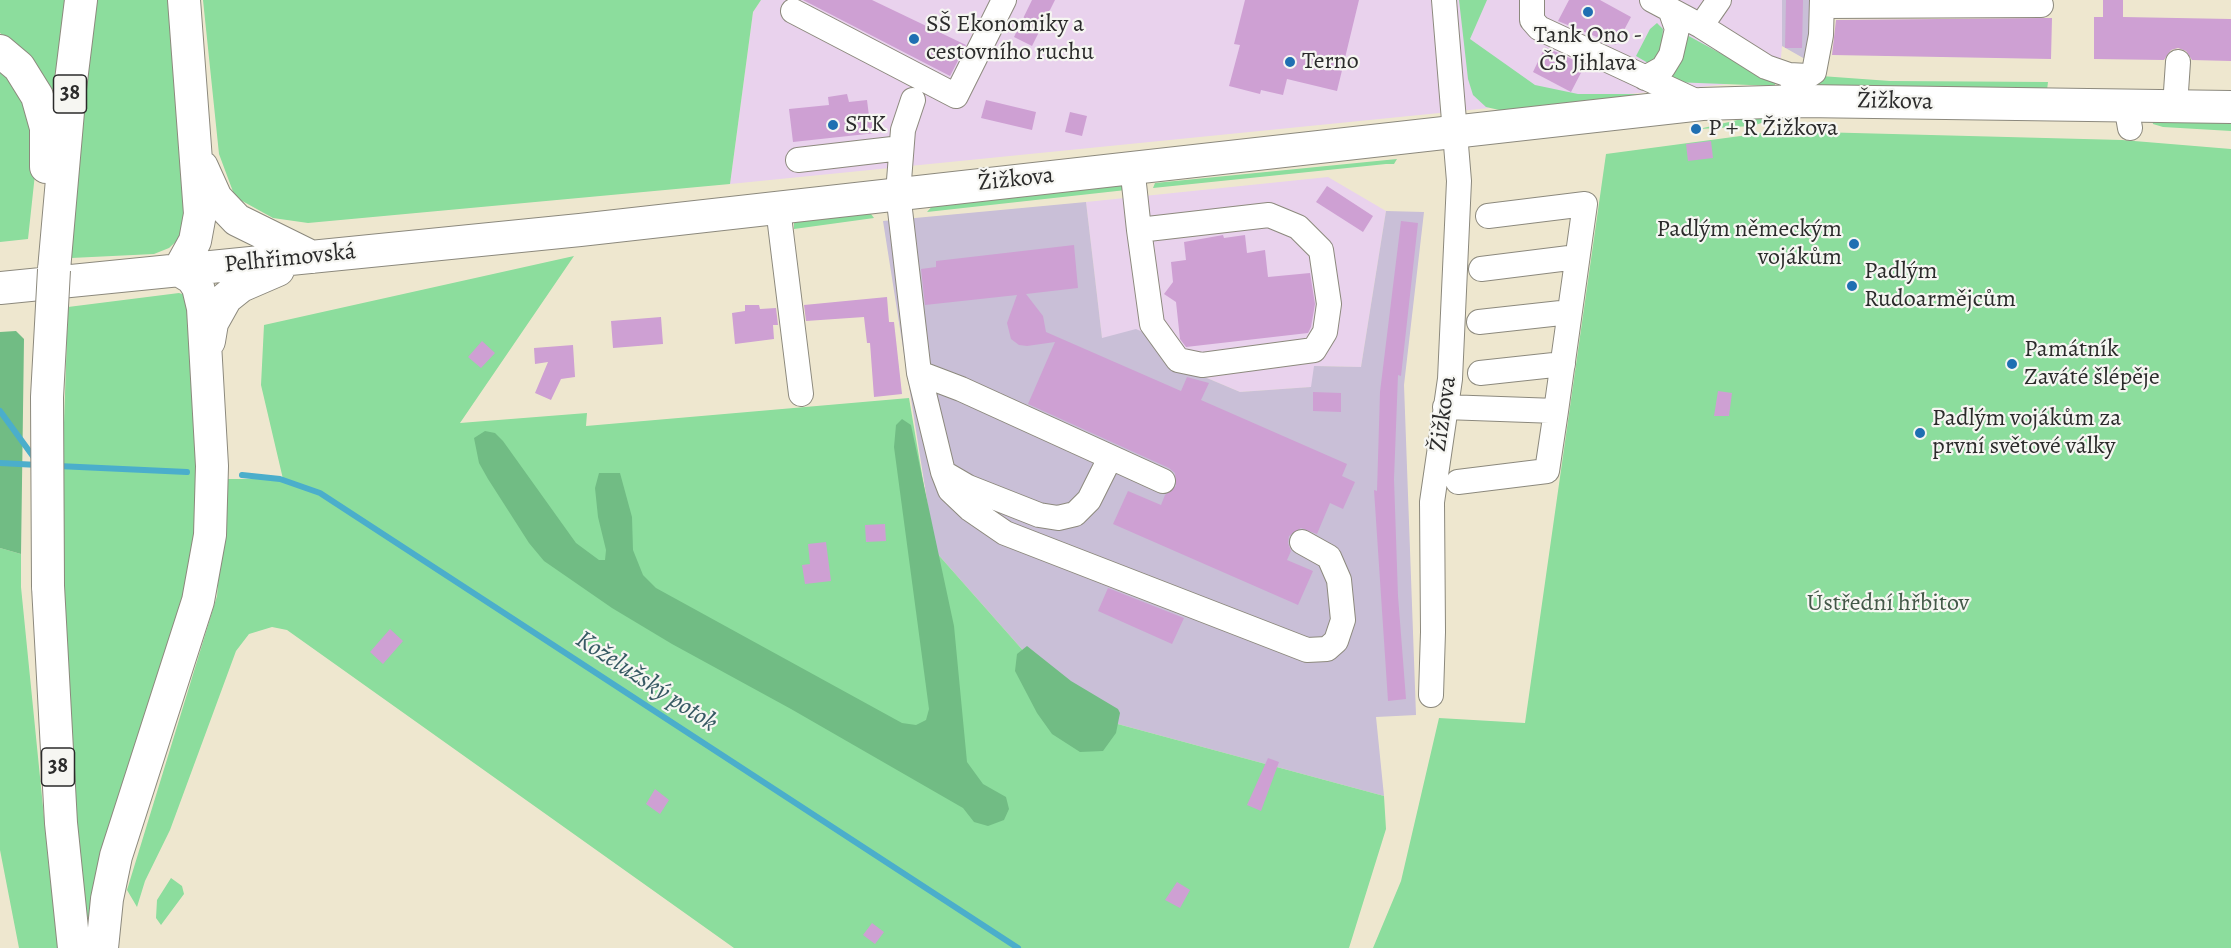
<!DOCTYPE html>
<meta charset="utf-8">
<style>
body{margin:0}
canvas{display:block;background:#eee7cf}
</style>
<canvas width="2231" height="948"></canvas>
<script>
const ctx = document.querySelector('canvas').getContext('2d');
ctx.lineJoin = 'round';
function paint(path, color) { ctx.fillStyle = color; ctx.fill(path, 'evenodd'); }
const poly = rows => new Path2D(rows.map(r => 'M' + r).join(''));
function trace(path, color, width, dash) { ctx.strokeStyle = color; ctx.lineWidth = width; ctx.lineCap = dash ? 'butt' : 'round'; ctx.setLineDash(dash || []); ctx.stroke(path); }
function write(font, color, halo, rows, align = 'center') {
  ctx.font = font + ' Alegreya,serif'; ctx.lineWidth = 4.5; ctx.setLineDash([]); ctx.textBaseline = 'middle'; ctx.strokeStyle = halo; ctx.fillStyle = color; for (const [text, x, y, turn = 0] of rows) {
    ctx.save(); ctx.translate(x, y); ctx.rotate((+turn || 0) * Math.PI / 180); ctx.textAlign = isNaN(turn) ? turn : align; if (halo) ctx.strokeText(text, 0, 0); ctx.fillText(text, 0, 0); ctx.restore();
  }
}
const built = poly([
 [761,0,1782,0,1782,46,1779,79,730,184,753,12],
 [1328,177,1386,211,1361,367,1315,366,1312,387,1240,392,1169,362,1102,339,1086,202]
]);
const industrial = poly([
 [1782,0,1811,0,1812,63,1782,46],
 [1086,202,1102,338,1136,329,1152,336,1169,362,1240,392,1311,387,1314,366,1361,367,1386,211,1424,212,1404,385,1416,715,1376,717,1384,796,1099,719,1073,707,935,551,883,221]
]);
const green = poly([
 [0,0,67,0,55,89,49,89,32,58,0,33],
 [96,0,173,0,190,216,183,235,169,248,154,254,71,258,82,117],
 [203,0,761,0,753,12,730,184,308,223,273,218,235,197,219,154],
 [1459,0,1487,0,1470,39,1535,85,1578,94,1643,94,1647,97,1508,112,1486,107,1473,95,1468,79],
 [1657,23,1663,29,1661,55,1648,63,1636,56,1650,29],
 [1685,34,1775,83,1775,86,1673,82,1670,78],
 [0,65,29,103,35,174,28,239,0,242],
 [1821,76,1890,81,2048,82,2047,90,1815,86,1815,79],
 [1772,117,1768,121,1752,126,1699,129,1746,118],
 [2152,119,2231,122,2231,131,2163,127,2153,124],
 [1778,131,2122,140,2231,149,2231,948,1373,948,1401,881,1439,718,1525,723,1606,154],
 [1397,159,1394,164,1386,164,1153,188,1155,183],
 [1121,184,1126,190,927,212,935,203],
 [864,211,871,214,874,218,794,229,794,219],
 [574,256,460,423,587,413,586,426,909,398,935,551,1073,707,1099,719,1384,796,1386,829,1349,948,734,948,287,630,272,627,249,634,236,651,170,830,145,881,137,907,127,890,217,596,227,479,283,479,261,385,264,325],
 [179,293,189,296,199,436,194,559,91,916,87,917,78,842,63,616,64,423,68,307],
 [0,548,21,554,21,587,49,867,61,948,19,948,0,850],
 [171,878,182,886,184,894,161,925,156,918,157,900]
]);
const forest = poly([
 [16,331,24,339,21,554,0,548,0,332],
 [902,419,911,425,954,626,967,762,983,784,1006,797,1009,809,1004,820,988,826,974,822,963,808,791,709,672,644,612,608,544,561,529,543,488,479,479,463,474,438,485,431,495,433,503,441,576,543,599,560,605,560,606,550,598,517,595,488,599,473,620,473,632,517,633,550,643,575,656,588,902,723,916,725,926,720,929,709,894,447,896,425],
 [1027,646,1071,681,1118,709,1120,713,1116,733,1103,751,1080,752,1052,734,1037,713,1015,671,1017,654]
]);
const stream = poly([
 [0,411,35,459],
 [0,463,38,465],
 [58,466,187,472],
 [242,475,280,479,320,493,1018,948]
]);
const building = poly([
 [803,0,872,0,966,45,950,76],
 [1032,0,1055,0,1032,46,1014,37],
 [1245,0,1359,0,1337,91,1287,79,1283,95,1261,90,1260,94,1229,86,1240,45,1234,44],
 [1569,0,1600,0,1631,17,1616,45,1558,21],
 [1786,0,1803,0,1802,48,1785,48],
 [2103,0,2123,0,2123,17,2231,19,2231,61,2192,60,2186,51,2178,48,2171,50,2164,60,2094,59,2094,17,2103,17],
 [2046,18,2052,18,2051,59,1832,55,1836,20],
 [1545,47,1585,65,1571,92,1533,72],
 [847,94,849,102,867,100,869,116,874,116,876,133,793,142,789,109,829,105,828,97],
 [986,100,1036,112,1032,130,981,118],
 [1070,112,1087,116,1082,136,1065,132],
 [1711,141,1713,158,1688,161,1686,144],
 [1327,186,1373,216,1363,232,1316,202],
 [1401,221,1418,223,1401,376,1398,375,1394,479,1398,596,1406,699,1388,701,1374,490,1377,491,1380,392],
 [1223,235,1224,238,1245,235,1247,253,1265,250,1268,277,1310,273,1315,304,1311,327,1308,333,1186,347,1180,339,1176,302,1164,294,1173,282,1171,262,1186,260,1184,242],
 [1074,245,1078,288,1026,294,1043,316,1046,332,1181,391,1187,377,1209,383,1201,400,1347,464,1342,476,1355,482,1343,509,1330,503,1317,534,1301,528,1289,536,1288,543,1291,551,1287,560,1313,571,1298,605,1113,524,1128,491,1161,505,1165,495,1176,486,1175,473,1169,468,1028,404,1055,342,1027,346,1019,345,1011,339,1007,323,1017,295,925,305,921,269,936,267,936,261],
 [887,297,889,322,894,322,902,394,874,397,870,343,867,343,864,317,806,321,804,305],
 [745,305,759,305,760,309,776,308,778,325,773,325,774,339,735,344,732,313,745,311],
 [661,317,663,344,613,348,611,321],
 [482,341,495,353,481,368,468,357],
 [573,345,575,377,561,379,551,400,535,393,548,362,535,364,534,348],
 [1718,391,1732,393,1729,416,1714,416],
 [1313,392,1341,393,1341,412,1313,411],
 [885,524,886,541,866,542,865,525],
 [826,542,831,581,805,584,802,565,810,564,808,544],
 [1108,588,1184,618,1172,644,1098,611],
 [390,629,403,641,383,664,370,652],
 [1268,758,1279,762,1261,811,1247,805],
 [655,789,669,800,660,814,646,804],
 [1177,882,1190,890,1180,908,1165,900],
 [872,923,884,932,875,944,863,935]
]);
const minor = poly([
 [1532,0,1532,20,1539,28,1702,104],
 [1652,0,1701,26,1766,67,1789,75,1803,101],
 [1822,6,2041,5],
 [793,11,956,96,1004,0],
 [1701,26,1719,0],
 [1789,75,1808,76,1814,72,1821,35,1822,0],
 [1645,78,1663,68,1671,55,1677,29,1671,12],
 [913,100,903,130,898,193,919,373,943,472,950,490,970,509,1005,533,1307,650,1327,649,1336,641,1343,620,1339,580,1329,557,1302,542],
 [2126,105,2130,128],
 [2175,106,2178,62],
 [798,160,901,148],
 [1132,167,1135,193,1139,230,1152,324,1178,360,1202,365,1314,350,1325,332,1329,304,1321,250,1298,227,1269,215,1139,230],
 [778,208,801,394],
 [1488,216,1585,204,1556,411],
 [1481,269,1577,257],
 [1479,322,1570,312],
 [919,373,961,389,1163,481],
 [1480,373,1563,364],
 [1445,407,1556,411,1547,471,1458,482],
 [944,473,968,487,1039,515,1058,518,1075,514,1089,500,1110,458],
 [1431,695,1433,632,1432,502,1450,379,1459,181,1444,0]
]);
const major = poly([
 [0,51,19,67,37,96,46,128,46,167],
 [202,167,216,198,237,220,312,257],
 [54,270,70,89,81,0],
 [179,270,195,241,200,214,184,0],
 [0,288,580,230,1702,104,1803,101,2231,107],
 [209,341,212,323,226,298,241,286,278,270],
 [48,586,61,823,74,948],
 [102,948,107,899,116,856,198,601,210,535,212,466,203,308,198,287,192,278,179,270]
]);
const majorBridge = poly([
 [48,586,47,397,54,270]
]);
const markers = [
 [1588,12,6,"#1f6fb2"],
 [914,39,6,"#1f6fb2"],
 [1290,62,6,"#1f6fb2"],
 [833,125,6,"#1f6fb2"],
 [1696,129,6,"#1f6fb2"],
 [1854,244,6,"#1f6fb2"],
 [1852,286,6,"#1f6fb2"],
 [2012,364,6,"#1f6fb2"],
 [1920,433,6,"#1f6fb2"]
];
const shields = [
 [70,94,33],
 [58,767,33]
];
const shieldNames = [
 ["38",70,94],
 ["38",58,767]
];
const poiNames = [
 ["SŠ Ekonomiky a",926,25],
 ["cestovního ruchu",926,53],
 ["Tank Ono -",1588,36,"center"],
 ["ČS Jihlava",1588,64,"center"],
 ["Terno",1302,62],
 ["STK",845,125],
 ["P + R Žižkova",1708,129],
 ["Padlým německým",1842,230,"right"],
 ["vojákům",1842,258,"right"],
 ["Padlým",1864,272],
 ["Rudoarmějcům",1864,300],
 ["Památník",2024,350],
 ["Zaváté šlépěje",2024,378],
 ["Padlým vojákům za",1932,419],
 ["první světové války",1932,447]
];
const streetNames = [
 ["Žižkova",1895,102,1],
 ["Žižkova",1016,180,-6],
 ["Pelhřimovská",290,259,-6],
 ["Žižkova",1444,414,-82]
];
const parkNames = [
 ["Ústřední hřbitov",1888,604]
];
const waterNames = [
 ["Koželužský potok",646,682,33]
];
paint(built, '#e9d2ed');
paint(industrial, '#c9bfd7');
paint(green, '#8cdd9d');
paint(forest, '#71bc84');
trace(stream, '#4baecb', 6);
paint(building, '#cea0d3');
trace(minor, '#8c897d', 26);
trace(major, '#8c897d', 34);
trace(minor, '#fff', 24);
trace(major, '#fff', 32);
trace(majorBridge, '#8c897d', 34, []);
trace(majorBridge, '#fff', 32);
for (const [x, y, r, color] of markers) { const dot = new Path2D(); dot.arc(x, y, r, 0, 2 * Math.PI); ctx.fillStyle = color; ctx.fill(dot); trace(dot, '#f6f6f2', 2); }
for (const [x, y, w] of shields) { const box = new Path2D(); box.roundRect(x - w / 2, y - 19, w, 38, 4.5); ctx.fillStyle = '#f6f6f2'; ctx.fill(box); trace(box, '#2b2b2b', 1.5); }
write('bold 22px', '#2b2b2b', null, shieldNames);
write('24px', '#2b2b2b', '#f6f6f2', poiNames, 'left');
write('24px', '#2b2b2b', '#f6f6f2', streetNames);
write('24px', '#435848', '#f6f6f2', parkNames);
write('italic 26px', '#365963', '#f6f6f2', waterNames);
</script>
